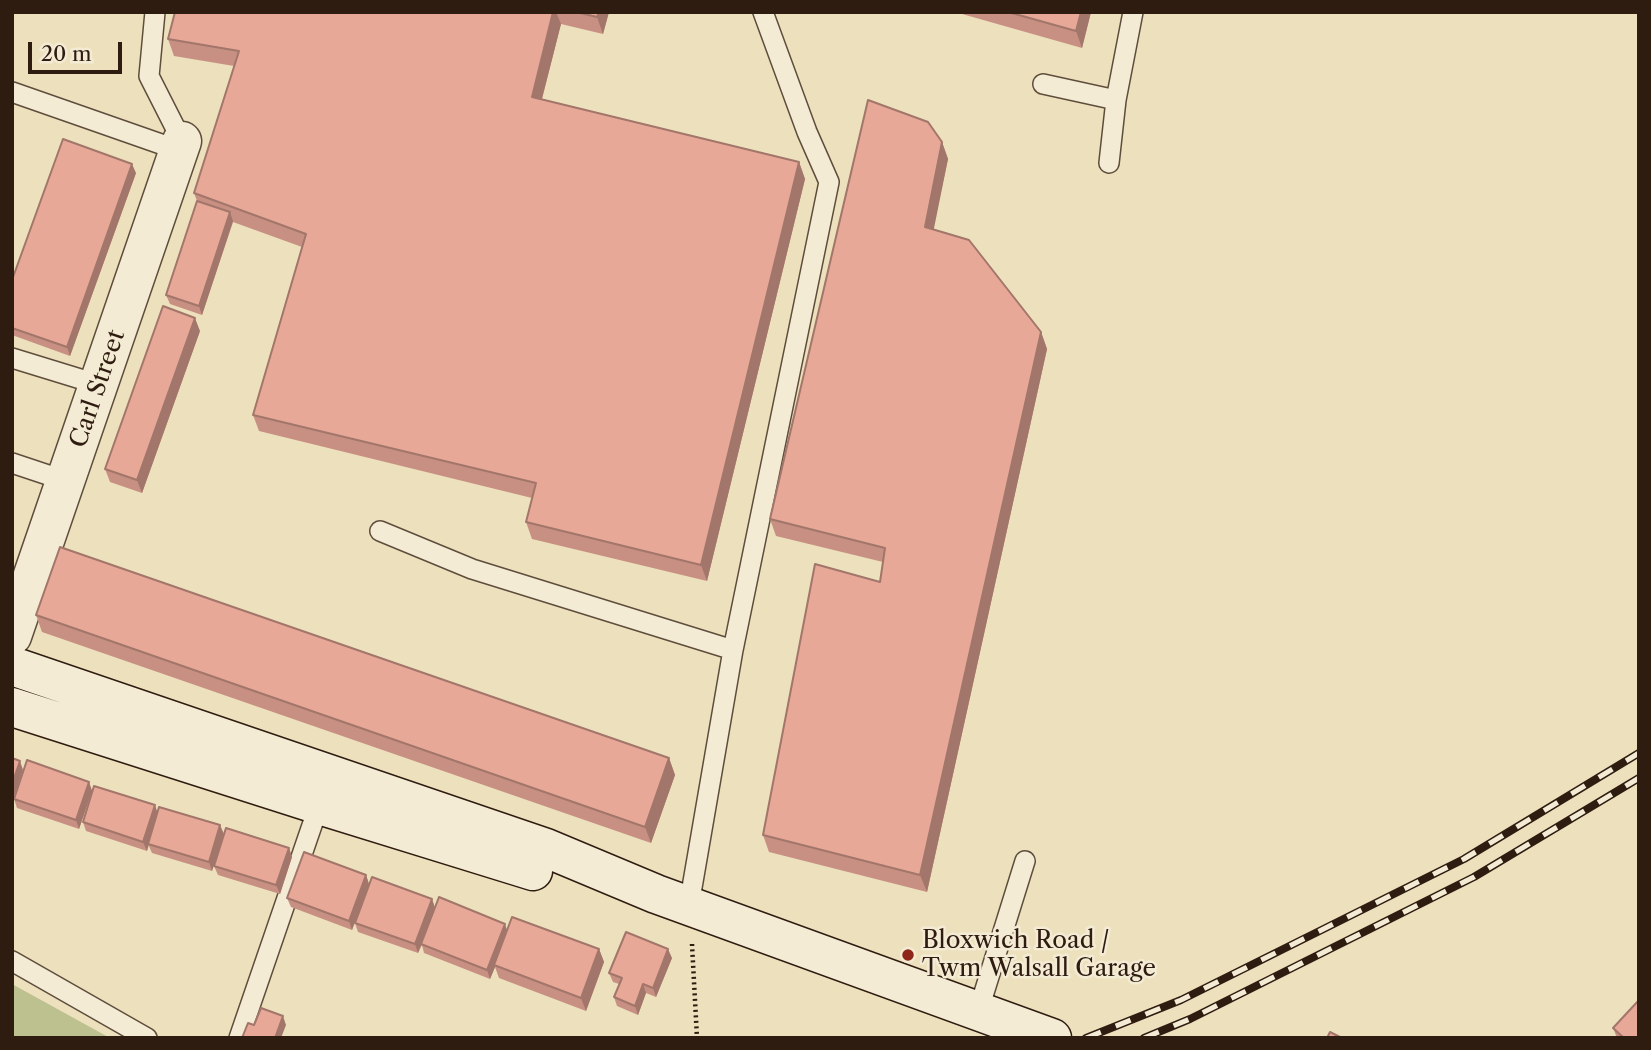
<!DOCTYPE html>
<style>
body{margin:0}
#map{position:relative;width:1651px;height:1050px;overflow:hidden;background:#ede0bd;font-family:"Libre Caslon Text",serif}
canvas{display:block}
.frame{position:absolute;inset:0;border:14px solid #2f1c11;pointer-events:none}
.scale{position:absolute;left:28px;top:42px;width:94px;height:32px;box-sizing:border-box;border:4px solid #2f1c11;border-top:0;padding-left:9px;font-size:21px;line-height:24px;white-space:nowrap;color:#2f1c11;-webkit-text-stroke:5px #f3ebd4;paint-order:stroke}
</style>
<div id="map">
<canvas width="1651" height="1050"></canvas>
<div class="frame"></div>
<div class="scale">20 m</div>
</div>
<script>
const ctx = document.querySelector('canvas').getContext('2d');
ctx.lineJoin = 'round';
function paint(path, color) { ctx.fillStyle = color; ctx.fill(path, 'evenodd'); }
const poly = rows => new Path2D(rows.map(r => 'M' + r).join(''));
function trace(path, color, width, dash) { ctx.strokeStyle = color; ctx.lineWidth = width; ctx.lineCap = dash ? 'butt' : 'round'; ctx.setLineDash(dash || []); ctx.stroke(path); }
function write(font, color, halo, rows, align = 'center') {
  ctx.font = font + ' "Libre Caslon Text",serif'; ctx.lineWidth = 5; ctx.setLineDash([]); ctx.textBaseline = 'middle'; ctx.strokeStyle = halo; ctx.fillStyle = color; for (const [text, x, y, turn = 0] of rows) {
    ctx.save(); ctx.translate(x, y); ctx.rotate((+turn || 0) * Math.PI / 180); ctx.textAlign = isNaN(turn) ? turn : align; if (halo) ctx.strokeText(text, 0, 0); ctx.fillText(text, 0, 0); ctx.restore();
  }
}
const green = poly([
 [12,984,110,1038,12,1038]
]);
const path = poly([
 [692,944,697,1038]
]);
const lane = poly([
 [155,12,149,76,182,141],
 [1043,84,1116,100],
 [12,92,178,150],
 [1109,163,1116,100,1133,12],
 [12,358,100,385],
 [12,463,66,481],
 [380,531,472,569,733,650],
 [689,905,733,650,829,182,807,132,763,12],
 [12,961,147,1038],
 [978,1012,1025,861],
 [239,1038,319,805]
]);
const street = poly([
 [12,636,182,141]
]);
const secondary = poly([
 [12,666,546,848,656,894,1052,1038],
 [12,707,319,805,533,871]
]);
const rail = poly([
 [1086,1038,1181,1000,1464,859,1639,753],
 [1144,1038,1190,1019,1474,877,1639,778]
]);
const wall = poly([
 [175,12,609,12,603,34,561,24,542,99,799,162,805,179,707,581,532,539,526,522,532,498,259,431,253,415,302,247,233,222,202,315,170,304,166,295,197,201,194,193,234,66,174,56,168,39],
 [955,12,1091,12,1082,48],
 [942,142,948,159,933,229,1041,332,1047,349,927,892,769,852,763,835,880,582,883,562,776,536,770,519],
 [136,173,70,356,12,335,12,280],
 [200,331,142,493,110,482,105,469],
 [36,615,669,758,675,775,651,843,42,632],
 [89,782,92,791,79,829,17,808,14,799],
 [158,812,224,834,212,871,152,853,148,844,147,851,86,831,83,822],
 [289,848,292,857,280,894,218,875,214,866],
 [366,875,369,884,352,930,291,907,287,898],
 [432,899,435,908,507,930,599,949,604,962,586,1011,499,978,495,967,490,979,424,953,422,945,418,953,358,932,355,923],
 [672,958,656,997,646,993,638,1015,617,1006,614,997,619,984,613,982,609,973],
 [1613,1028,1639,1038,1617,1038]
]);
const shadedWall = poly([
 [553,12,556,12,561,24,538,114,532,97],
 [599,12,609,12,603,34,597,17],
 [1081,12,1091,12,1082,48,1076,31],
 [942,142,948,159,931,243,925,227],
 [799,162,805,179,707,581,701,565],
 [132,164,136,173,70,356,67,347],
 [230,212,233,221,202,315,199,306],
 [195,318,200,331,142,493,137,480],
 [1041,332,1047,349,927,892,920,875],
 [669,758,675,775,651,843,645,827],
 [20,761,23,770,12,803,12,784],
 [89,782,92,791,79,829,76,820],
 [155,805,158,814,147,851,143,842],
 [220,825,224,834,212,871,209,862],
 [289,848,292,857,280,894,276,885],
 [366,875,369,884,352,930,349,921],
 [432,899,435,908,418,953,415,944],
 [505,924,508,933,494,965,495,967,490,979,487,970],
 [599,949,604,962,586,1011,581,998],
 [668,949,672,958,656,997,653,988],
 [643,984,646,993,638,1015,635,1006],
 [283,1016,286,1025,281,1038,275,1038]
]);
const building = poly([
 [175,12,553,12,532,97,799,162,701,565,526,522,536,483,253,415,306,234,194,193,239,51,168,39,175,12],
 [576,12,599,12,597,17,576,12],
 [1008,12,1081,12,1076,31,1008,12],
 [868,100,928,122,942,142,925,227,969,240,1041,332,920,875,763,835,815,564,880,582,885,548,770,519,868,100],
 [63,139,132,164,67,347,12,328,12,280,63,139],
 [197,201,230,212,199,306,166,295,197,201],
 [163,306,195,318,137,480,105,469,163,306],
 [60,547,669,758,645,827,36,615,60,547],
 [12,758,20,761,12,784,12,758],
 [27,760,89,782,76,820,14,799,27,760],
 [94,786,155,805,143,842,83,822,94,786],
 [159,807,220,825,209,862,148,844,159,807],
 [226,828,289,848,276,885,214,866,226,828],
 [304,852,366,875,349,921,287,898,304,852],
 [372,877,432,899,415,944,355,923,372,877],
 [439,897,505,924,487,970,421,944,439,897],
 [512,917,599,949,581,998,494,965,512,917],
 [626,932,668,949,653,988,643,984,635,1006,614,997,622,978,609,973,626,932],
 [1639,1000,1639,1038,1624,1038,1613,1028,1639,1000],
 [261,1008,283,1016,275,1038,242,1038,248,1023,254,1025,261,1008],
 [1330,1032,1342,1038,1327,1038,1330,1032]
]);
const markers = [
 [908,955,7,"#8f2418"]
];
const streetNames = [
 ["Carl Street",98,389,-71]
];
const poiNames = [
 ["Bloxwich Road /",922,941],
 ["Twm Walsall Garage",922,969]
];
paint(green, '#bcc18f');
trace(lane, '#5e4d3c', 22);
trace(street, '#5e4d3c', 41);
trace(secondary, '#2f1c11', 41);
trace(path, '#2f1c11', 4.5, [2, 3.5]);
trace(lane, '#f3ebd4', 19);
trace(street, '#f3ebd4', 38);
trace(secondary, '#f3ebd4', 38);
trace(rail, '#2f1c11', 8);
trace(rail, '#f3ebd4', 5, [16]);
paint(wall, '#c89083');
paint(shadedWall, '#a2766a');
paint(building, '#e8a898');
trace(building, '#a2766a', 2);
for (const [x, y, r, color] of markers) { const dot = new Path2D(); dot.arc(x, y, r, 0, 2 * Math.PI); ctx.fillStyle = color; ctx.fill(dot); trace(dot, '#f3ebd4', 2.5); }
write('24px', '#2f1c11', '#f3ebd4', streetNames);
write('24px', '#2f1c11', '#f3ebd4', poiNames, 'left');
</script>
